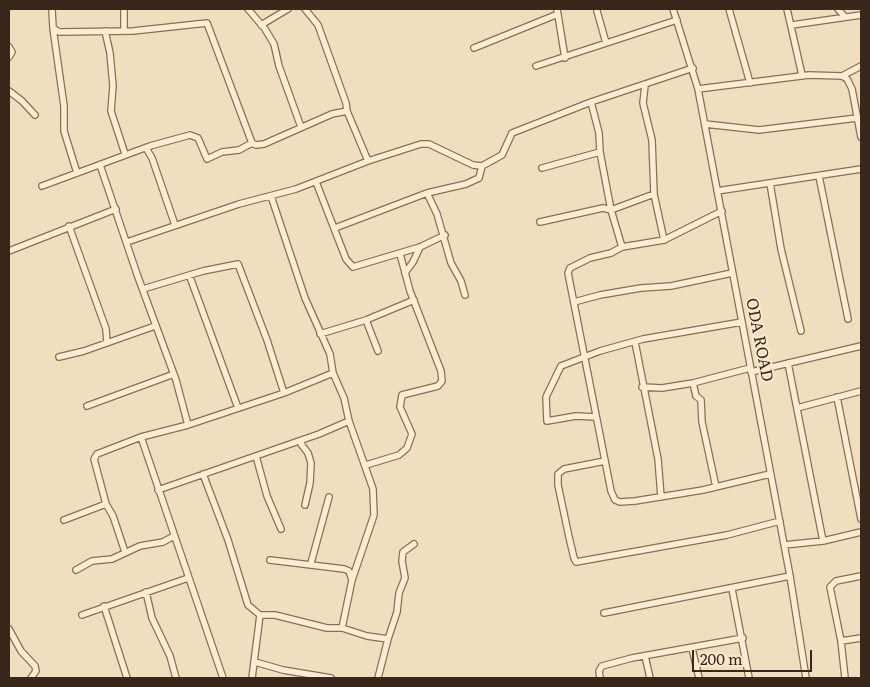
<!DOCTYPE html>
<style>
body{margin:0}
#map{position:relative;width:870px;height:687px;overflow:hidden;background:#f0dfbe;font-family:Literata,serif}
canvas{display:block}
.frame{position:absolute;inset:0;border:10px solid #38281b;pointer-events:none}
.scale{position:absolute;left:692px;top:650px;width:120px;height:22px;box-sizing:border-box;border:2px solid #38281b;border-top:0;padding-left:6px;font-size:15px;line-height:18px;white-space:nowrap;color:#38281b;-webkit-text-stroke:4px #f7e9ce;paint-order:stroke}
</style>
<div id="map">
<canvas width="870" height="687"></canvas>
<div class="frame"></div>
<div class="scale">200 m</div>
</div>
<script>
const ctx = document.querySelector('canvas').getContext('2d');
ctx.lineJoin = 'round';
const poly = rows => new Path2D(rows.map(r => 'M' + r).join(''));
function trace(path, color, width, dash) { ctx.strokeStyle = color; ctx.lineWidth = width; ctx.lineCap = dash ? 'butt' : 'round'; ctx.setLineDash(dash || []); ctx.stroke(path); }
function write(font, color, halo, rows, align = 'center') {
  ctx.font = font + ' Literata,serif'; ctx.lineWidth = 4.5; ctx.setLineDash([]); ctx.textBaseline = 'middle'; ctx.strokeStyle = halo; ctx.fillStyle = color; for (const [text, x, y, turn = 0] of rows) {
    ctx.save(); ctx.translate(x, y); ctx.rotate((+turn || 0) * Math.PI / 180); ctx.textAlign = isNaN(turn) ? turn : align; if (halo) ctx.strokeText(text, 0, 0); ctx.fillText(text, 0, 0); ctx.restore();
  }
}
const minor = poly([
 [52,9,53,28,59,32,133,31,207,23,252,143,256,145,264,144,332,114,347,111,368,161,421,144,429,144,473,165,482,166,502,155,512,133,591,102,693,68],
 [248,9,265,29,274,44,279,66,301,127],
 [305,9,318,25,346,103,347,111],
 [557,9,565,58],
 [673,9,698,89,790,576,806,678],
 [729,9,750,83],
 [787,9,802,75],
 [838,9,845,17],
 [597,11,606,43],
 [261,25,288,9],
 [792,25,861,15],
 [53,28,64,106,64,131,77,173],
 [105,31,110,53,113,86,111,111,125,154],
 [124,31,124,9],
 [9,47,12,52,9,57],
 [474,48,558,14],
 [536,66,677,20],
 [842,76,861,66],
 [645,85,643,103,652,140,654,194,664,240],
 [698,89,809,75,842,76,847,79,852,89,861,137],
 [9,91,22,101,35,115],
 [591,102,599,133,600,152,611,210,622,247],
 [705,124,759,130,857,118],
 [146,148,152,158,175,225],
 [100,165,138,277,176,380,188,425],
 [542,168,600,152],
 [819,176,848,319],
 [316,182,346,259,353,267,420,247,445,235],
 [770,183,781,249,801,331],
 [42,186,150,146,190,135,198,138,207,159,222,152,239,150,252,143],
 [717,191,861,169],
 [427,193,437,214,451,263,461,281,465,295],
 [271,196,305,298,330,354,333,373,344,398,349,421,373,489,374,515,352,580,342,628],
 [722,211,664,240,622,247,611,253,590,258,570,268,568,273,611,491,615,500,620,502,635,501,703,490,770,474],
 [540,222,603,208,611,210,654,194],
 [69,226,106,329,107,343],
 [335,228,427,193,466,184,479,178,482,166],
 [127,242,239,204,296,189,368,161],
 [9,251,116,209],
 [405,273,413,262,420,247],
 [190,277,238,408],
 [143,289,203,271,238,264,267,340,284,393],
 [574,302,600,295,641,288,671,286,732,273],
 [366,320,378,351],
 [320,334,366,320,414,300],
 [635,342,658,459,661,497],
 [59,357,84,351,155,326],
 [788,363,823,541],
 [751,372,861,346],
 [693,383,696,396,701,400,702,422,716,487],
 [642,387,662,388,693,383,750,368],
 [837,397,861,519],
 [87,406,174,374],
 [797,408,861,391],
 [596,417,576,416,547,421,546,397,561,366,600,351,643,339,742,322],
 [141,437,223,678],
 [302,440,301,444,308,453,311,463,310,483,305,505],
 [256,456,267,496,281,529],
 [605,461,564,469,558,474,558,485,569,537,574,558,576,562,727,535,780,521],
 [366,465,399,455,407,448,412,434,400,407,402,395,438,386,442,381,441,371,410,291,400,254],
 [203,474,228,540,248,605,260,615,252,678],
 [158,490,319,434,349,421],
 [64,520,106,504],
 [784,545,823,541,861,532],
 [125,552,113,516,106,504,94,459,97,454,141,437,188,425,284,393,333,373],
 [270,560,344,569,349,571,352,580],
 [311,563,329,497],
 [76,570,92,561,112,559,140,546,163,542,174,536],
 [732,589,749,678],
 [146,592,152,618,170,656,176,678],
 [104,606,127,678],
 [604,613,790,576],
 [82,615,188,578],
 [260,615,275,615,327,628,342,628,367,636,388,639,378,678],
 [9,629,21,651,35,666,36,671,31,678],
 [388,639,397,612,399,593,405,578,402,561,403,552,414,544],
 [841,641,861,638],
 [692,648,699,678],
 [645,656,650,678],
 [255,662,283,670,331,678],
 [600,678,599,671,602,666,632,658,743,638],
 [845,678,841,641,830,587,836,581,861,576]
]);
const streetNames = [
 ["ODA ROAD",759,340,79]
];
trace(minor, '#896f56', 8);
trace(minor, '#fbecd2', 5.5);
write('16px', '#38281b', '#f7e9ce', streetNames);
</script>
